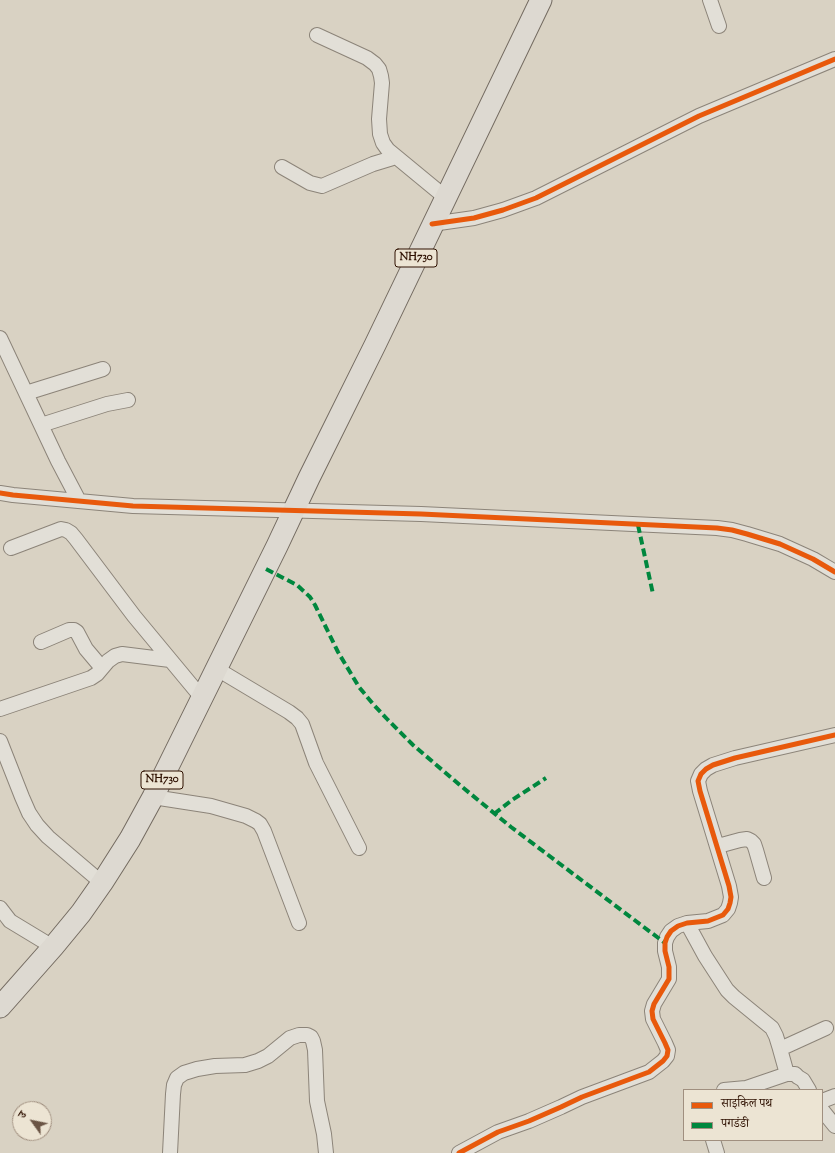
<!DOCTYPE html>
<meta charset="utf-8">
<style>
body{margin:0}
#map{position:relative;width:835px;height:1153px;overflow:hidden;background:#d9d2c3;font-family:"Sorts Mill Goudy","Noto Serif Devanagari",serif}
canvas{display:block}
.legend{position:absolute;left:683px;top:1089px;width:140px;height:52px;box-sizing:border-box;background:#ece4d3;border:1px solid #a08f7f;margin:0;padding:5px 7px;list-style:none;font-size:12px;color:#2e1000}
.legend li{display:flex;align-items:center;gap:8px;height:20px}
.legend b{width:20px;border:1px solid #a08f7f}
.north{position:absolute;left:12px;top:1101px;width:40px;height:40px;box-sizing:border-box;background:#ece4d3;border:1px solid #a08f7f;border-radius:50%;rotate:303deg;font-size:11px;font-weight:700;line-height:16px;text-align:center;color:#2e1000}
.north::after{content:'';display:block;margin:auto;width:14px;height:18px;background:#6a5444;clip-path:polygon(50% 0,100% 100%,50% 72%,0 100%)}
</style>
<div id="map">
<canvas width="835" height="1153"></canvas>
<ul class="legend">
<li><b style="height:5px;background:#e8590c"></b>साइकिल पथ</li>
<li><b style="height:5px;background:#00873e"></b>पगडंडी</li>
</ul>
<div class="north">उ</div>
</div>
<script>
const ctx = document.querySelector('canvas').getContext('2d');
ctx.lineJoin = 'round';
const poly = rows => new Path2D(rows.map(r => 'M' + r).join(''));
function trace(path, color, width, dash) { ctx.strokeStyle = color; ctx.lineWidth = width; ctx.lineCap = dash ? 'butt' : 'round'; ctx.setLineDash(dash || []); ctx.stroke(path); }
function write(font, color, halo, rows, align = 'center') {
  ctx.font = font + ' "Sorts Mill Goudy",serif'; ctx.lineWidth = 3; ctx.setLineDash([]); ctx.textBaseline = 'middle'; ctx.strokeStyle = halo; ctx.fillStyle = color; for (const [text, x, y, turn = 0] of rows) {
    ctx.save(); ctx.translate(x, y); ctx.rotate((+turn || 0) * Math.PI / 180); ctx.textAlign = isNaN(turn) ? turn : align; if (halo) ctx.strokeText(text, 0, 0); ctx.fillText(text, 0, 0); ctx.restore();
  }
}
const minor = poly([
 [710,0,719,26],
 [317,35,367,58,375,64,379,69,381,76,382,83,379,119,380,134,383,143,388,150,445,197],
 [282,167,310,183,322,186,373,164,396,157],
 [432,224,474,218,503,210,536,198,699,116,835,59],
 [0,338,58,461,79,501],
 [26,393,103,369],
 [41,425,107,404,128,400],
 [0,493,13,495,133,506,421,514,717,528,732,530,747,534,780,544,813,559,835,572],
 [11,548,61,529,66,530,71,533,76,539,134,616,202,698],
 [41,642,69,630,74,630,77,632,86,649,102,668],
 [217,669,289,712,297,718,302,724,316,763,359,848],
 [0,709,91,678,97,674,108,661,115,656,122,654,170,660],
 [0,741,22,797,29,813,37,825,48,837,102,883],
 [153,797,211,806,246,816,256,821,260,824,264,831,299,923],
 [718,846,740,840,747,839,751,841,754,844,756,850,764,878],
 [0,908,10,921,53,947],
 [687,923,705,956,727,990,734,997,772,1028,776,1036,780,1049,787,1074],
 [780,1049,826,1028],
 [724,1090,746,1088,787,1074,795,1074,798,1077,803,1080,809,1090],
 [822,1101,835,1096],
 [822,1110,835,1126],
 [713,1140,717,1153],
 [170,1153,173,1094,174,1085,177,1078,184,1073,197,1069,215,1066,245,1065,258,1061,268,1056,290,1038,299,1035,307,1035,311,1037,313,1041,315,1050,317,1101,324,1134,326,1153],
 [459,1153,498,1132,529,1121,561,1107,582,1097,641,1075,649,1072,663,1061,667,1056,668,1050,665,1043,653,1019,652,1011,654,1004,669,979,669,967,665,951,665,943,667,937,671,931,678,926,687,923,708,921,723,915,728,909,730,903,731,897,729,886,700,791,698,781,701,774,706,769,713,765,735,758,835,735]
]);
const highway = poly([
 [0,1007,53,947,81,913,102,883,130,839,153,797,277,546,309,478,375,345,541,0]
]);
const quiet = poly([
 [638,525,653,594],
 [266,569,297,585,310,597,315,605,338,652,359,687,373,704,388,720,413,745,461,786,511,827,665,943],
 [494,814,512,800,546,778]
]);
const cycleway = poly([
 [432,224,474,218,503,210,536,198,699,116,835,59],
 [0,493,13,495,133,506,421,514,717,528,732,530,747,534,780,544,813,559,835,572],
 [459,1153,498,1132,529,1121,561,1107,582,1097,641,1075,649,1072,663,1061,667,1056,668,1050,665,1043,653,1019,652,1011,654,1004,669,979,669,967,665,951,665,943,667,937,671,931,678,926,687,923,708,921,723,915,728,909,730,903,731,897,729,886,700,791,698,781,701,774,706,769,713,765,735,758,835,735]
]);
const shields = [
 [416,258,42],
 [162,780,42]
];
const shieldNames = [
 ["NH730",416,258],
 ["NH730",162,780]
];
trace(minor, '#8c8479', 16);
trace(highway, '#736a60', 23);
trace(minor, '#e2dfd7', 14);
trace(highway, '#ddd9d1', 21);
trace(quiet, '#00873e', 4, [8, 4]);
trace(cycleway, '#e8590c', 5);
for (const [x, y, w] of shields) { const box = new Path2D(); box.roundRect(x - w / 2, y - 9, w, 18, 3); ctx.fillStyle = '#ece4d3'; ctx.fill(box); trace(box, '#2e1000', 1); }
write('bold 11px', '#2e1000', null, shieldNames);
</script>
